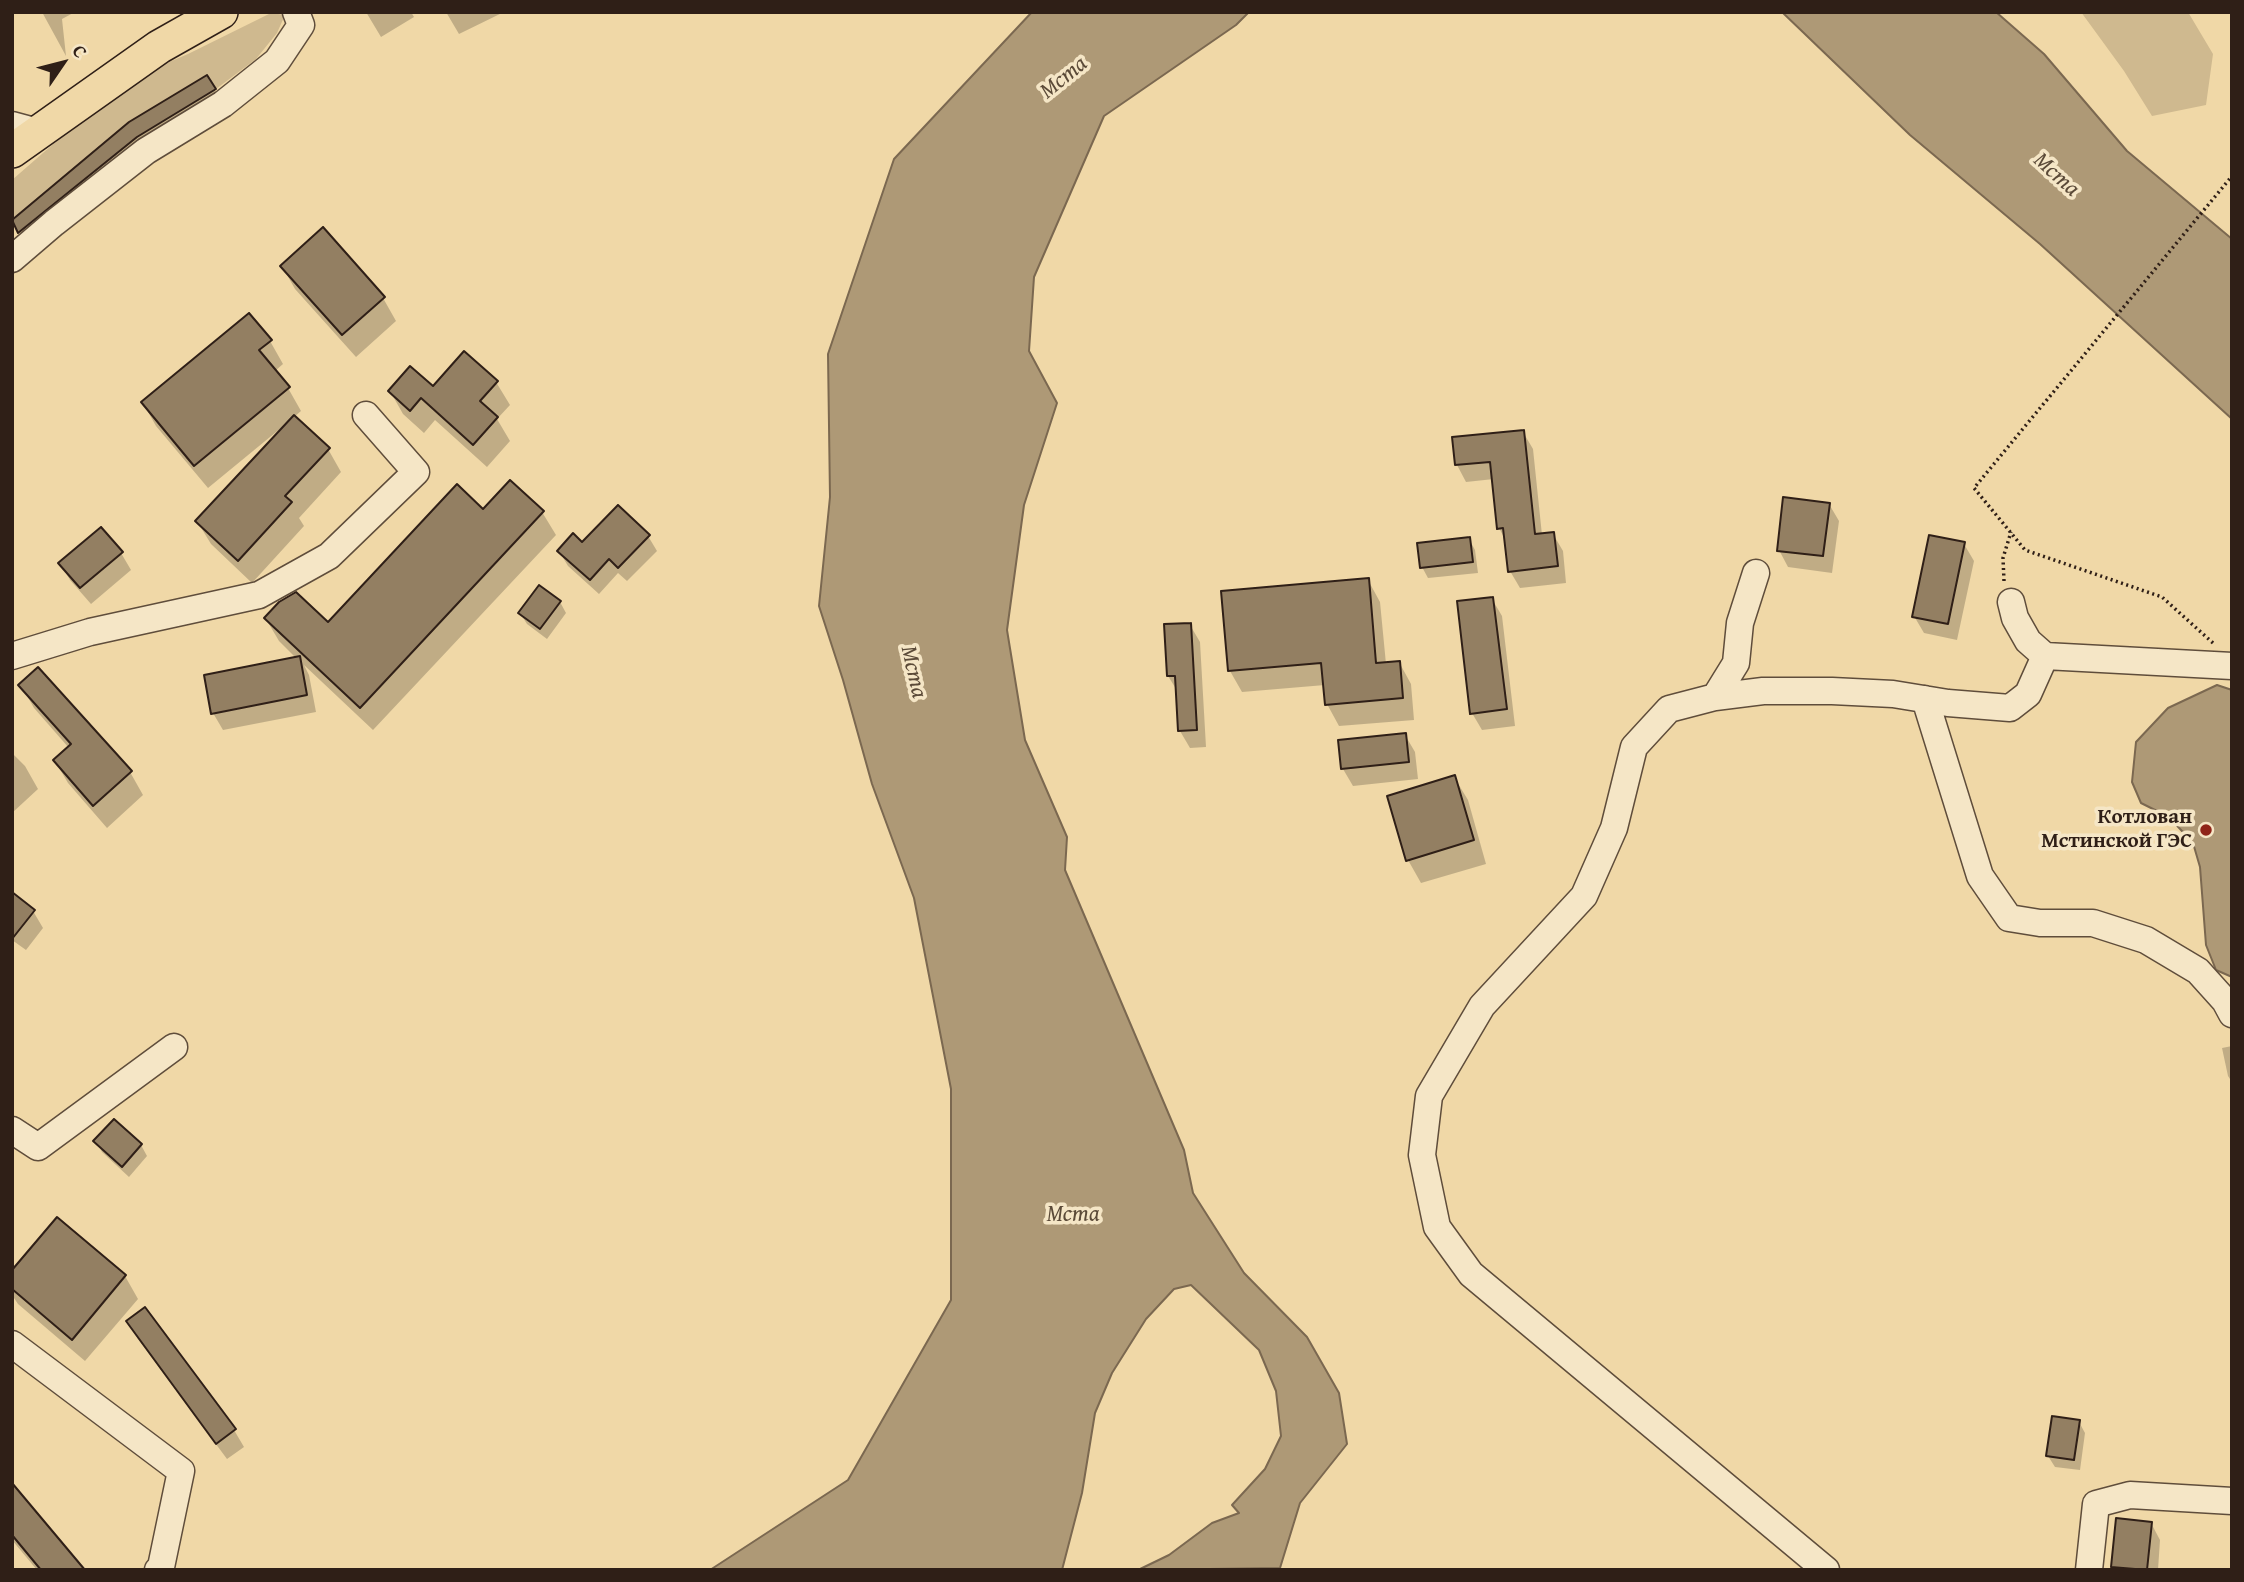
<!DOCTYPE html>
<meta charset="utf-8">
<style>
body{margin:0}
#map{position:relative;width:2244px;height:1582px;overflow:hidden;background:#f0d8a7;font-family:"Gentium Book Plus",serif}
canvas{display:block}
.frame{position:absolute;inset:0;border:14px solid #2f1f17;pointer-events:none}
.north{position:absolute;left:28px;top:28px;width:70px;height:70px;-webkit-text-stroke:5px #f5e6c6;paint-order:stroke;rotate:55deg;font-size:19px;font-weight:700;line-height:28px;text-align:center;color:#2f1f17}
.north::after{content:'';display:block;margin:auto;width:24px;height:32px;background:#2f1f17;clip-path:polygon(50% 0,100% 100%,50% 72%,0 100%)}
</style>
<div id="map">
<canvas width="2244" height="1582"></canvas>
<div class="frame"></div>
<div class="north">С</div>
</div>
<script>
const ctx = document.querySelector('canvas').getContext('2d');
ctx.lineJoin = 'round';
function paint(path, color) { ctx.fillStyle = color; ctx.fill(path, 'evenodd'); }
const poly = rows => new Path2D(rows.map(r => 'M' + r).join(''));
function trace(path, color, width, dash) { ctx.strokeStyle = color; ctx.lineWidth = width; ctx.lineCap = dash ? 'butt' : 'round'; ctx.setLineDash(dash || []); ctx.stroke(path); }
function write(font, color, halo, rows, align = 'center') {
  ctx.font = font + ' "Gentium Book Plus",serif'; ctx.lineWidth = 7; ctx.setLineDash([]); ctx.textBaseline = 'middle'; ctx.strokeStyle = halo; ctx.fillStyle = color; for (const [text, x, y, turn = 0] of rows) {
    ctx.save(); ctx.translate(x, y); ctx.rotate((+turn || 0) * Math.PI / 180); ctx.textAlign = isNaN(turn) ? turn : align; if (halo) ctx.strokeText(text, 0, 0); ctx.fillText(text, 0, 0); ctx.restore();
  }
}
const green = poly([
 [2081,12,2188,12,2213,54,2206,105,2152,116,2124,71],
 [271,13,285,15,277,33,256,59,216,89,207,75,129,122,12,220,12,180,59,139,155,68,188,54]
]);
const water = poly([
 [1032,12,1249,12,1236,25,1104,116,1034,277,1029,351,1057,403,1024,505,1007,630,1025,740,1067,837,1065,870,1184,1150,1193,1193,1244,1273,1307,1337,1339,1393,1347,1444,1300,1503,1280,1568,1138,1570,1169,1555,1212,1523,1239,1513,1232,1505,1265,1469,1281,1436,1276,1391,1259,1350,1191,1285,1174,1289,1146,1319,1112,1373,1095,1413,1082,1493,1062,1570,710,1570,848,1480,951,1300,951,1089,914,898,872,784,843,680,819,606,830,497,828,354,894,159,1032,12],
 [1782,12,1996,12,2044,54,2127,151,2232,239,2232,419,2040,244,1910,135,1782,12],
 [2217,685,2232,690,2232,977,2216,970,2206,945,2200,867,2193,843,2169,817,2141,803,2132,782,2136,742,2168,708,2217,685]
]);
const shadow = poly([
 [42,12,75,12,62,19,66,56],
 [366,12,411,12,414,17,381,37],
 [446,12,504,12,459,34],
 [207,77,217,94,22,237,13,221],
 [282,266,383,298,396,321,356,357,295,289],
 [270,341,283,364,275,371,288,388,301,411,294,417,328,449,341,472,299,518,304,526,252,583,211,544,197,521,282,429,281,428,208,488,156,426,143,403],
 [496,382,510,405,497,419,510,441,487,467,435,420,424,433,403,414,390,391],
 [1523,432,1533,449,1542,535,1553,534,1563,551,1566,583,1520,588,1510,571,1506,541,1499,528,1494,479,1466,482,1457,465],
 [1829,504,1839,521,1832,573,1788,567,1779,550],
 [483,511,542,512,556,535,373,730,304,665,309,675,316,712,223,730,213,713,297,659,279,641,266,619,328,624],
 [648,536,657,551,627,581,618,573,599,594,568,566,559,551,582,544],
 [1469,539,1475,550,1478,573,1428,578,1422,567],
 [1964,544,1974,561,1957,640,1924,633,1914,616],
 [121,553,131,570,91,604,70,580,60,563],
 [1368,580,1380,602,1386,664,1399,662,1411,684,1414,720,1339,726,1327,704,1325,685,1242,692,1230,671],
 [1492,599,1502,616,1515,726,1482,730,1472,713],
 [560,602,566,613,547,639,527,624,520,613],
 [1190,625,1200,642,1206,747,1190,748,1180,731,1178,692,1168,676],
 [21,685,130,772,143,795,107,828,68,783,55,761,69,748,34,708],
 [1405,735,1415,752,1418,779,1353,786,1343,769],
 [12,753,25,766,38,789,12,813],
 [1454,777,1468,800,1486,864,1421,883,1408,860],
 [12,894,33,911,43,928,26,950,12,940],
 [2232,1046,2232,1082,2228,1076,2222,1048],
 [96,1141,141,1145,147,1156,129,1177,102,1152],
 [12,1273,125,1276,138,1299,85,1361,18,1304,12,1295],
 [145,1309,234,1430,244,1447,227,1459,138,1339,128,1322],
 [2079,1422,2085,1433,2080,1470,2055,1467,2048,1456],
 [12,1486,83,1570,37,1570,12,1540],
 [2151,1523,2160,1540,2158,1570,2115,1570,2113,1566]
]);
const building = poly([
 [207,75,216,89,137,137,18,233,12,220,129,122,207,75],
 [323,227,385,297,342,335,280,266,323,227],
 [249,313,272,340,259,350,290,387,194,466,141,402,249,313],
 [464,351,498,381,480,401,498,417,473,445,421,398,410,411,388,391,410,366,433,386,464,351],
 [294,415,330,448,285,496,292,502,238,561,195,521,294,415],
 [1524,430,1535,534,1554,532,1558,566,1508,572,1503,528,1497,529,1490,462,1455,465,1452,437,1524,430],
 [510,480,544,511,360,708,264,618,279,602,296,592,328,622,457,484,483,509,510,480],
 [1783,497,1830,503,1823,556,1777,551,1783,497],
 [618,505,650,535,618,568,609,559,590,580,557,551,573,533,582,542,618,505],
 [101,527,123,552,80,588,58,563,101,527],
 [1929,535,1965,542,1948,624,1912,617,1929,535],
 [1470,537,1473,562,1420,568,1417,543,1470,537],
 [1369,578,1376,663,1400,661,1403,698,1325,705,1321,663,1228,671,1221,591,1369,578],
 [539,585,561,601,540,629,518,613,539,585],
 [1493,597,1507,709,1470,714,1457,601,1493,597],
 [1191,623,1197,730,1178,731,1175,676,1167,676,1164,624,1191,623],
 [300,656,307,695,211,714,204,675,300,656],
 [38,667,132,771,93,806,53,760,71,744,18,685,38,667],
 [1406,733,1409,762,1341,769,1338,740,1406,733],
 [1455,775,1474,840,1406,861,1387,796,1455,775],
 [12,892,35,910,12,939,12,892],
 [114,1119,142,1144,122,1167,93,1141,114,1119],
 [57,1217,126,1275,72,1340,12,1289,12,1270,57,1217],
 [145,1307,236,1429,216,1444,126,1321,145,1307],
 [2052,1416,2080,1420,2074,1460,2046,1456,2052,1416],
 [12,1483,85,1570,41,1570,12,1535,12,1483],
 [2116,1518,2152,1522,2147,1570,2111,1567,2116,1518]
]);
const path = poly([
 [2004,581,2003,558,2011,532],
 [2213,643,2162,597,2025,550,1974,488,2232,176]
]);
const minor = poly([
 [12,125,38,132],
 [12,259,54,223,146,151,223,104,277,61,301,25,296,12],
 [2011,602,2015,618,2028,641,2045,656],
 [12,656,90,632,259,595,329,556,416,472,366,415],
 [2045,656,2232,666],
 [1715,697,1736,663,1740,623,1756,573],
 [1925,699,1980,876,2009,918,2040,923,2093,923,2146,940,2198,971,2225,1001,2232,1014],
 [12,1130,38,1147,174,1047],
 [12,1344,181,1471,161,1567,158,1570],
 [1826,1570,1471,1274,1437,1227,1422,1155,1429,1096,1482,1006,1584,896,1614,828,1634,747,1669,709,1715,697,1763,691,1832,691,1893,694,1948,703,2010,708,2028,694,2045,656],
 [2089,1570,2096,1504,2130,1495,2232,1501]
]);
const major = poly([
 [12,151,159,47,221,12]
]);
const markers = [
 [2206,830,7,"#8f2418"]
];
const poiNames = [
 ["Котлован",2192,818],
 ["Мстинской ГЭС",2192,842]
];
const waterNames = [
 ["Мста",1064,78,-39],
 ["Мста",2056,175,42],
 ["Мста",913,672,77],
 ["Мста",1073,1215]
];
paint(green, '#cfb98f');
paint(water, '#ae9976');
trace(water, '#7b6850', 2);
paint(shadow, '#0003');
paint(building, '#937f62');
trace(building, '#2f1f17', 2);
trace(minor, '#5f4d3b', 29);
trace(major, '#2f1f17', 36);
trace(path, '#2f1f17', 3.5, [2, 3.5]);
trace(minor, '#f5e6c6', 26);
trace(major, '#f0d8a7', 33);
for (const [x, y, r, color] of markers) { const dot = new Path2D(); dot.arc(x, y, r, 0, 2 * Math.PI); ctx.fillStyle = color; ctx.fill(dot); trace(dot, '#f5e6c6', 2.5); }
write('bold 21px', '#2f1f17', '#f5e6c6', poiNames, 'right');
write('italic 23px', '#5b4a38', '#f5e6c6', waterNames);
</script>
